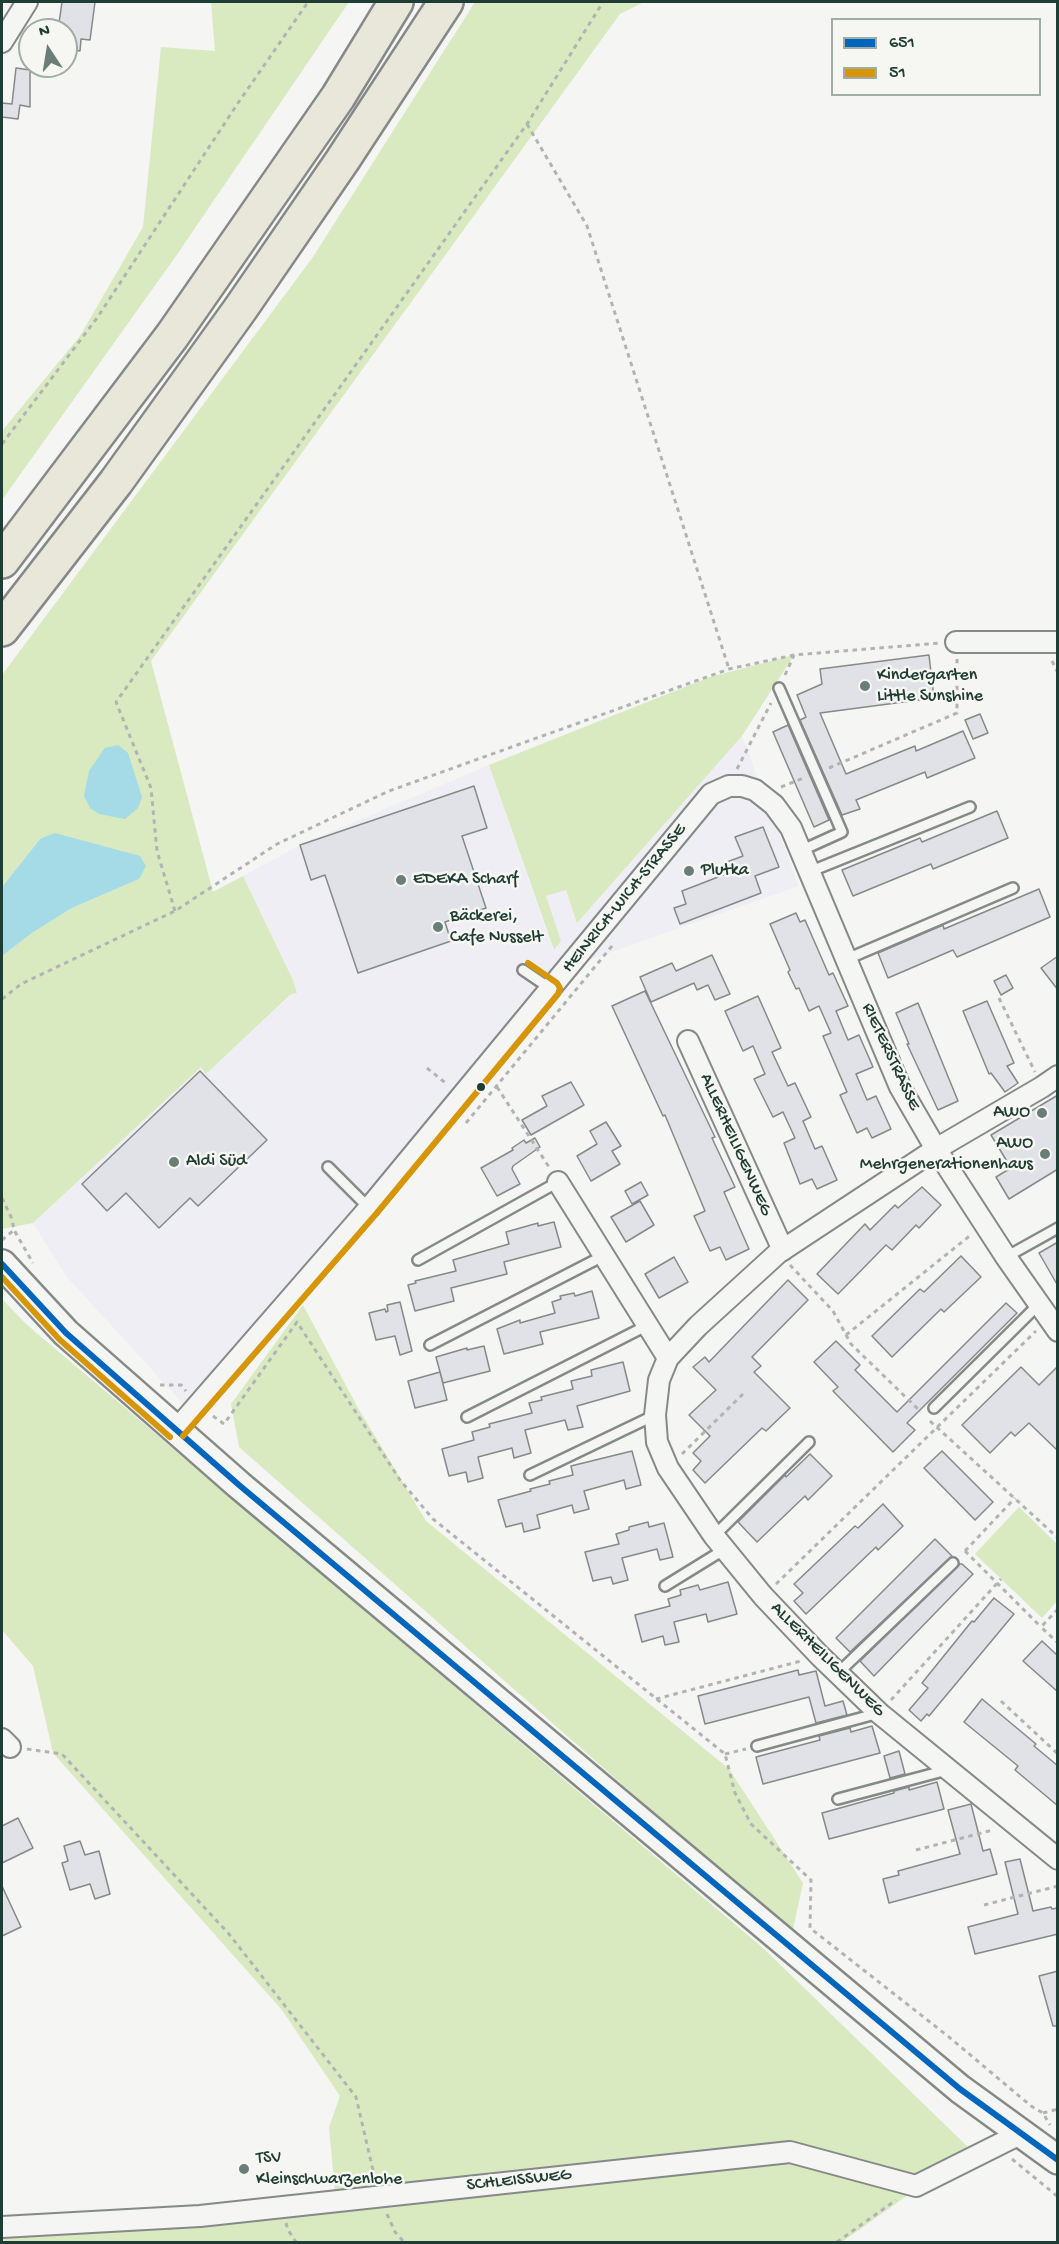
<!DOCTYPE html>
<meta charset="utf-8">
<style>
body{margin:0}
#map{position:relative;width:1059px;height:2244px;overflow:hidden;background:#f5f5f3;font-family:"Gochi Hand",sans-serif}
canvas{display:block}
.frame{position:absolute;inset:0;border:3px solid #1f3d34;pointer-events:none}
.legend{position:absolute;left:831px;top:18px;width:210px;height:78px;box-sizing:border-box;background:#f6f6f2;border:2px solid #a0aca6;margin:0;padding:8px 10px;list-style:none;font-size:18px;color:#1f3d34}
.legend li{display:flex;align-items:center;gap:12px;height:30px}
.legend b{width:30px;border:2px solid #a0aca6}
.north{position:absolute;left:18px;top:18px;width:60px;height:60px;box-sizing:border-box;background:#f6f6f2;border:2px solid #a0aca6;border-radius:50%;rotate:348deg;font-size:16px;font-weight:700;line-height:24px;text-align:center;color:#1f3d34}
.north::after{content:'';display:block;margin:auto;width:21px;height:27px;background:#6a7d77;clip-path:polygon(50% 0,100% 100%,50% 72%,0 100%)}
</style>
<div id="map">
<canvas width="1059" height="2244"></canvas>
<div class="frame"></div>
<ul class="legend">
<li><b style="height:8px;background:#0065bd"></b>651</li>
<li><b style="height:8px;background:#d79608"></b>51</li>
</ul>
<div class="north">N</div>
</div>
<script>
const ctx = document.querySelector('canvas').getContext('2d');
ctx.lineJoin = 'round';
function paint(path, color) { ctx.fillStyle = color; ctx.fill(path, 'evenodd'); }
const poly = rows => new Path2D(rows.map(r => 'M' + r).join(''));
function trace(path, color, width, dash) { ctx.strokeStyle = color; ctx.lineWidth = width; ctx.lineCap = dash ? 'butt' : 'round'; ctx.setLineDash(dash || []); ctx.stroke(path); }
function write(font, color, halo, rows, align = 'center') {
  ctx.font = font + ' "Gochi Hand",sans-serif'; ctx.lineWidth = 5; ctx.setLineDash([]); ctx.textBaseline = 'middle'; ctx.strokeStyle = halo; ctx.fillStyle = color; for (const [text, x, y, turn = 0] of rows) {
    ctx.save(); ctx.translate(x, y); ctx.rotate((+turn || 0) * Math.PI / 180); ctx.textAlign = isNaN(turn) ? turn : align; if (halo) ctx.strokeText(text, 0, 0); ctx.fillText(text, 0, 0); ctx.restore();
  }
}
const built = poly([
 [742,736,799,886,586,961,355,1211,185,1406,66,1276,33,1223,201,1067,206,1074,291,995,297,993,293,980,243,876,300,845,489,765,553,950,561,941,546,896,566,890,578,922]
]);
const green = poly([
 [211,2,349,2,176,256,2,500,2,431,80,336,143,227,161,47,215,51],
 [475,2,644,2,620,14,151,661,213,892,243,876,293,980,297,993,290,995,206,1074,201,1067,33,1223,2,1229,2,956,32,933,72,908,139,879,40,839,2,887,2,675,313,257],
 [794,655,742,736,577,923,566,890,546,896,561,941,554,950,489,765,710,677],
 [2,1299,26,1324,763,1948,971,2150,842,2242,2,2242,2,2225,207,2222,335,2192,329,2127,340,2096,282,2010,53,1753,33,1666,2,1630],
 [303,1305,358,1408,426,1521,729,1769,803,1883,792,1934,239,1447,231,1404],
 [1019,1507,1057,1544,1057,1601,1042,1618,975,1554]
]);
const water = poly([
 [118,745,128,753,142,797,138,808,125,819,99,814,90,808,84,796,89,771,105,748],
 [55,833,140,856,146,866,139,879,72,908,32,933,2,956,2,887,40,839]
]);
const building = poly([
 [62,2,95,2,90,40,81,39,80,51,66,49,66,30,58,30,62,2],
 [16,68,30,70,30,107,20,105,18,119,2,117,2,103,12,104,16,68],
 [929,655,934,698,820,713,846,774,915,746,916,751,963,731,975,758,927,778,925,772,856,800,860,809,842,815,800,720,806,717,797,695,822,684,820,669,929,655],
 [980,714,988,733,973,739,965,720,980,714],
 [788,725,829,820,814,827,773,732,788,725],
 [474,786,487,828,462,836,486,908,445,922,451,941,358,973,325,875,311,880,300,845,474,786],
 [997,811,1008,838,933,869,931,864,853,896,842,870,920,838,922,842,997,811],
 [763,827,779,867,755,876,761,893,680,924,674,908,686,904,682,891,731,872,727,862,743,856,735,837,763,827],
 [1039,889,1050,917,957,957,953,950,888,978,878,953,943,925,944,929,1039,889],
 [796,913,800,922,805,920,829,975,833,973,848,1006,836,1011,848,1040,859,1035,873,1067,856,1074,867,1100,876,1096,891,1129,872,1138,867,1128,857,1133,840,1095,847,1092,823,1036,831,1033,819,1006,809,1011,799,988,796,989,788,972,790,970,770,924,796,913],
 [712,955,730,994,715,1000,708,985,697,990,694,983,651,1002,640,977,672,963,676,971,712,955],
 [1058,956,1058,990,1041,968,1058,956],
 [1006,975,1013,988,1001,995,994,981,1006,975],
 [645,991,715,1137,712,1138,735,1187,724,1192,749,1249,726,1260,720,1247,710,1251,694,1216,705,1211,665,1115,663,1116,612,1006,645,991],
 [758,996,781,1048,772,1052,788,1086,795,1083,811,1117,803,1121,815,1149,822,1146,837,1180,817,1189,812,1179,800,1184,784,1143,795,1138,783,1112,773,1117,754,1079,765,1074,753,1046,743,1051,725,1011,758,996],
 [987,1001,1014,1063,1007,1066,1018,1083,1005,1092,991,1073,989,1074,963,1011,987,1001],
 [918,1003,958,1101,938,1110,907,1044,909,1044,896,1013,918,1003],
 [200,1071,267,1140,198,1206,190,1198,159,1228,126,1193,107,1211,82,1184,200,1071],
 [571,1082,584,1105,531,1135,522,1120,547,1106,542,1096,571,1082],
 [1058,1095,1058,1169,1009,1199,996,1177,1011,1168,991,1135,1058,1095],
 [606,1122,621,1146,612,1151,620,1164,591,1181,577,1156,597,1144,590,1131,606,1122],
 [535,1138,540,1147,513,1166,512,1169,520,1184,497,1196,481,1168,513,1150,512,1148,524,1140,526,1143,535,1138],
 [641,1182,648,1195,632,1204,625,1191,641,1182],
 [922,1187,941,1205,919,1228,916,1225,892,1250,886,1245,838,1294,817,1274,865,1224,870,1230,895,1205,898,1208,922,1187],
 [640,1201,654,1225,626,1242,611,1217,640,1201],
 [554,1222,561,1247,504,1262,507,1274,451,1288,454,1301,415,1311,408,1285,416,1283,415,1281,456,1271,453,1260,509,1244,506,1232,538,1223,538,1226,554,1222],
 [1058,1242,1058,1286,1039,1253,1058,1242],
 [961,1256,981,1277,944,1312,941,1309,892,1357,872,1336,920,1289,924,1292,961,1256],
 [674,1257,688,1282,659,1298,645,1274,674,1257],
 [788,1280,808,1300,752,1357,761,1366,754,1372,790,1408,766,1431,762,1428,705,1483,693,1470,701,1461,693,1453,710,1436,689,1415,716,1390,693,1367,705,1357,709,1362,788,1280],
 [592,1291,599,1318,540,1332,543,1344,504,1354,497,1329,520,1320,520,1323,555,1313,552,1302,561,1299,560,1296,574,1293,575,1296,592,1291],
 [400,1302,412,1351,400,1355,395,1336,376,1340,369,1313,385,1309,386,1312,388,1311,387,1305,400,1302],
 [1006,1303,1017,1313,907,1423,915,1430,893,1452,833,1391,838,1387,814,1362,836,1341,860,1365,855,1370,897,1412,1006,1303],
 [484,1346,490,1371,443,1383,436,1357,467,1348,467,1350,484,1346],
 [623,1362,630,1391,577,1406,583,1427,568,1430,565,1420,525,1430,531,1453,514,1458,512,1448,478,1457,483,1478,468,1482,466,1472,449,1476,442,1449,474,1440,472,1432,490,1427,489,1424,532,1413,529,1403,542,1400,541,1397,573,1389,571,1381,592,1376,591,1370,623,1362],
 [1058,1366,1058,1451,1029,1423,1015,1436,1011,1432,990,1453,962,1425,1021,1367,1039,1385,1058,1366],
 [440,1372,447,1400,415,1408,408,1381,440,1372],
 [632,1451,641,1485,626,1489,624,1480,584,1491,589,1509,574,1513,572,1505,537,1515,540,1528,524,1532,522,1523,506,1527,498,1500,531,1491,530,1489,550,1484,549,1481,573,1475,571,1466,632,1451],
 [942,1451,993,1502,975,1520,924,1468,942,1451],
 [810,1454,832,1476,808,1500,805,1496,757,1542,738,1522,785,1475,786,1477,810,1454],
 [883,1504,903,1526,878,1550,876,1547,806,1614,794,1601,803,1593,794,1584,855,1526,858,1528,883,1504],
 [648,1522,649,1527,664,1523,673,1557,660,1560,657,1549,622,1558,628,1580,613,1584,611,1577,593,1581,585,1552,619,1544,616,1534,629,1530,629,1527,648,1522],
 [935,1539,952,1556,850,1652,836,1638,935,1539],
 [960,1564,962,1564,973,1574,874,1676,860,1661,960,1564],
 [728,1582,737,1614,708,1622,706,1614,674,1622,679,1642,665,1645,663,1636,642,1642,635,1615,670,1606,668,1599,681,1595,680,1590,698,1585,700,1590,728,1582],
 [994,1598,1014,1614,929,1716,927,1714,921,1721,909,1710,928,1688,922,1683,972,1621,974,1622,994,1598],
 [1042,1641,1058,1656,1058,1692,1023,1661,1042,1641],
 [798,1670,799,1675,816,1671,825,1706,843,1701,847,1715,816,1723,809,1697,705,1724,698,1696,798,1670],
 [982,1699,1036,1744,1034,1746,1058,1766,1058,1806,1015,1770,1018,1766,964,1722,982,1699],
 [872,1726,880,1753,763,1784,756,1757,820,1740,819,1736,850,1728,851,1732,872,1726],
 [899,1751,905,1774,890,1778,884,1756,899,1751],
 [937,1782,944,1809,829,1839,822,1813,894,1793,894,1791,909,1787,909,1790,937,1782],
 [971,1804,983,1851,990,1849,997,1874,889,1903,883,1879,899,1875,898,1871,960,1854,948,1810,971,1804],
 [18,1818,33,1848,2,1863,2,1826,18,1818],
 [80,1841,85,1855,99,1851,110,1894,95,1899,90,1884,70,1890,62,1863,68,1861,64,1846,80,1841],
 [1020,1859,1033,1911,1051,1907,1052,1909,1058,1908,1058,1934,975,1954,968,1927,1018,1914,1005,1862,1020,1859],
 [2,1886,21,1927,2,1936,2,1886],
 [1058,1971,1058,2026,1053,2026,1039,1976,1058,1971]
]);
const path = poly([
 [527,124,587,226,729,669],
 [2,444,97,318,238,103,308,2],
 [1052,661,1058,673],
 [785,675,794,655],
 [829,768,957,713,957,659],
 [737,769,771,703],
 [781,787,806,777],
 [175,911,157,851,151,788,116,702,527,124,603,2],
 [999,998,1035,1072],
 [2,999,21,984,175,911,277,844,389,791,729,669,794,655,940,643],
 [427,1068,448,1085],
 [497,1087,549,1167],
 [466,1123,612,946],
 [2,1198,12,1219,14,1230,33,1263],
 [2,1240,14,1230],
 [790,1265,833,1311,851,1344,921,1412],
 [846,1335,972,1234],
 [160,1385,181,1385,186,1391],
 [213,1416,224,1424,297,1322,400,1480,433,1519,725,1754,735,1793,751,1824,811,1880,810,1928,949,2037,1031,2106,1043,2113,1050,2125],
 [930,1421,1058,1538],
 [682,1454,745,1392],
 [965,1551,1041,1627],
 [965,1551,1015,1498],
 [776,1584,1036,1331],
 [1058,1609,1041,1627,1058,1643],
 [656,1699,801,1661],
 [891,1700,1001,1579],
 [1001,1701,1058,1754],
 [27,1749,62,1754,229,1934,356,2097,375,2179],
 [725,1754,746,1749],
 [916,1850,993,1830],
 [984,1905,1058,1886],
 [1043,2113,1058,2109],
 [1012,2159,1057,2196],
 [387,2214,395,2232,404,2242],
 [286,2223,288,2230,296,2242],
 [837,2242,896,2200]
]);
const service = poly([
 [779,688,842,832,800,851],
 [809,872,970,807],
 [847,959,1013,888],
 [523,970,551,989],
 [328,1167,369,1208],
 [1006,1257,1058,1228],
 [418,1260,558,1182],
 [430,1345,605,1255],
 [934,1408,1039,1304],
 [467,1417,648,1325],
 [530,1475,655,1415],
 [714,1536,809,1442],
 [665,1586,725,1549],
 [838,1673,953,1563],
 [757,1746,879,1713],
 [838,1799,947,1770]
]);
const minor = poly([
 [2,42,27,2],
 [956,642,1058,642],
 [688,1041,783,1250],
 [1058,1076,1042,1087,936,1149,778,1253,698,1326,668,1358,659,1380,655,1415,657,1442,668,1468,714,1536,763,1596,820,1656,879,1713,1058,1859],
 [558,1182,668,1358],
 [176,1430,369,1208,711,794,729,786,742,786,755,790,774,805,791,828,900,1087,936,1149,1006,1257,1058,1331],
 [2,1739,10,1747],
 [2,2227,200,2216,790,2152,916,2186,1020,2134]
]);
const secondary = poly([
 [2,1264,66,1333,239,1485,960,2089,1058,2160]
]);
const motorway = poly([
 [2,561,172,336,338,97,396,2],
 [2,629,116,482,241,308,342,161,446,2]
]);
const bus1 = poly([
 [2,1264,66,1333,239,1485,960,2089,1058,2160]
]);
const bus2 = poly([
 [2,1277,60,1340,170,1437],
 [183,1436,376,1214,558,994,560,988,557,983,528,963]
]);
const markers = [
 [865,686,6,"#6a7d77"],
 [689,871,6,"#6a7d77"],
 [401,880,6,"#6a7d77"],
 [438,927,6,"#6a7d77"],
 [481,1087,5,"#1f3d34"],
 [1042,1113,6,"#6a7d77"],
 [1045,1154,6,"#6a7d77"],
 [174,1162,6,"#6a7d77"],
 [244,2169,6,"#6a7d77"]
];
const poiNames = [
 ["Kindergarten",877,676],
 ["Little Sunshine",877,697],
 ["Plutka",701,871],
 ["EDEKA Scharf",413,880],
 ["Bäckerei,",450,917],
 ["Cafe Nusselt",450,938],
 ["AWO",1030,1113,"right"],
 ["AWO",1033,1144,"right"],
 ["Mehrgenerationenhaus",1033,1165,"right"],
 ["Aldi Süd",186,1162],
 ["TSV",256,2159],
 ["Kleinschwarzenlohe",256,2180]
];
const streetNames = [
 ["HEINRICH-WICH-STRASSE",625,899,-51],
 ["RIETERSTRASSE",890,1057,65],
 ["ALLERHEILIGENWEG",735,1145,66],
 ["ALLERHEILIGENWEG",827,1660,45],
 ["SCHLEISSWEG",519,2181,-6]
];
paint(built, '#f0eef5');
paint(green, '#d9e9c0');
paint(water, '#a4dbe6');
paint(building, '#e1e1e8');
trace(building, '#858a88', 1.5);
trace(service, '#858a88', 14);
trace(minor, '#858a88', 24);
trace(secondary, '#858a88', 32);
trace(motorway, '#858a88', 38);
trace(path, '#b0b4b2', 3, [4.5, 4.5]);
trace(service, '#f5f5f3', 9);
trace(minor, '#f5f5f3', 20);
trace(secondary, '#f5f5f3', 27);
trace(motorway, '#e9e6da', 33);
trace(bus1, '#0065bd', 6);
trace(bus2, '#d79608', 6);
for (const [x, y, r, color] of markers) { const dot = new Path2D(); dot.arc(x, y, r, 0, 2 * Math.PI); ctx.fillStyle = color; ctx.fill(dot); trace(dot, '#f6f6f2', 2); }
write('18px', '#1f3d34', '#f6f6f2', poiNames, 'left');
write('18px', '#1f3d34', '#f6f6f2', streetNames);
</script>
